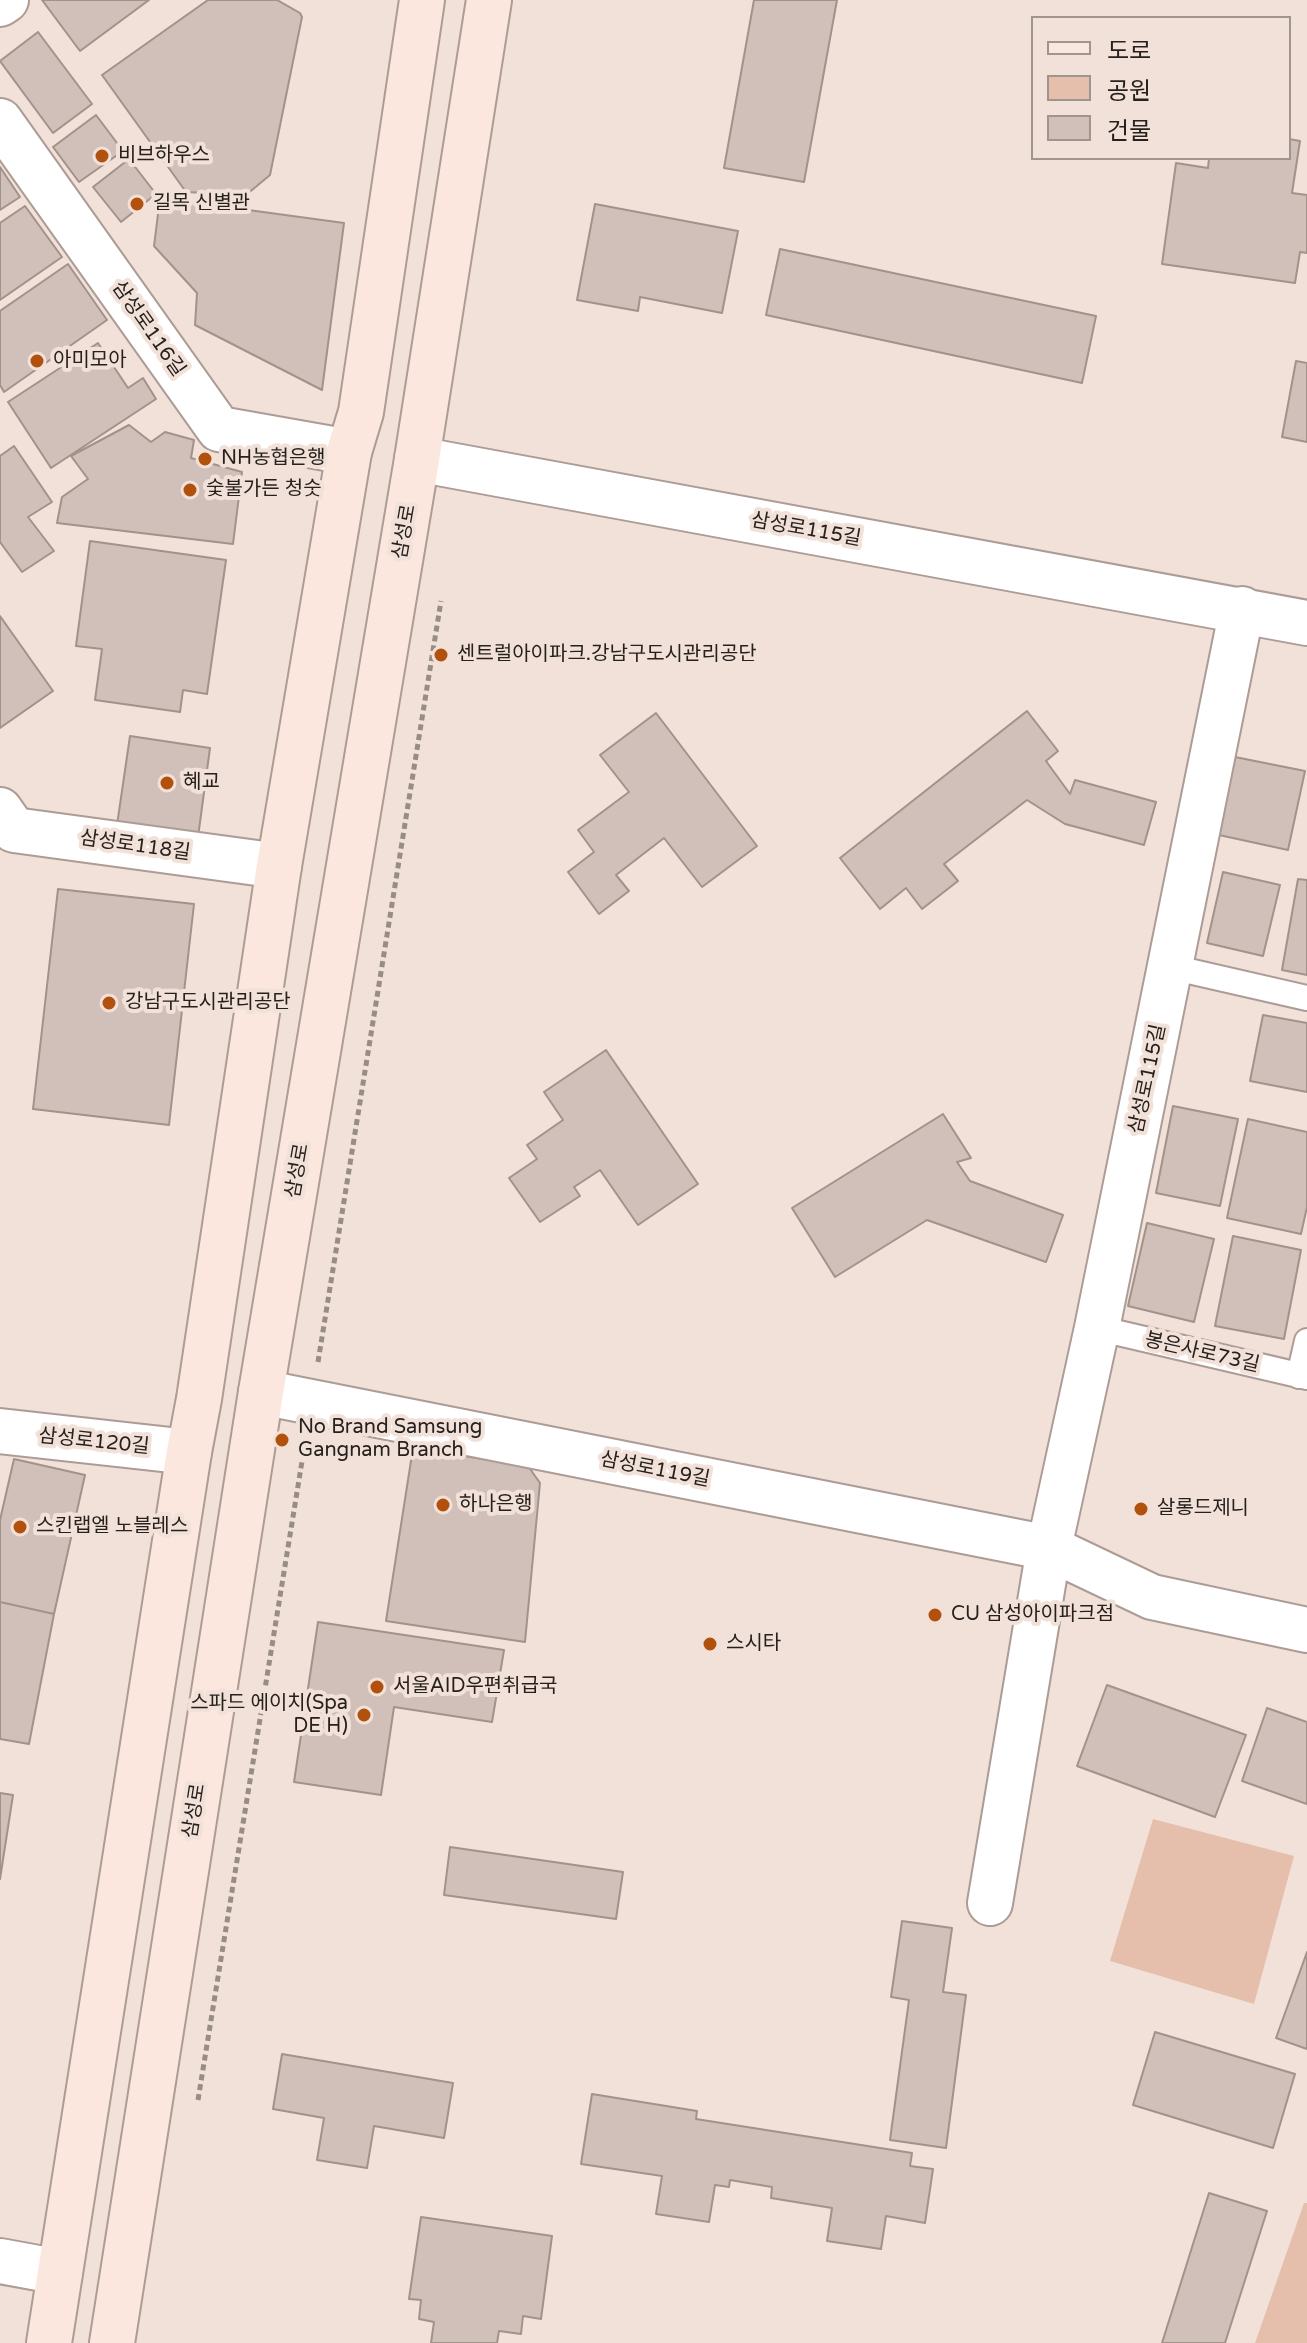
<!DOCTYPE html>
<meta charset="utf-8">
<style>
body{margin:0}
#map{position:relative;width:1307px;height:2343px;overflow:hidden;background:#f1e1d9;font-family:"Varela Round","Noto Sans KR",sans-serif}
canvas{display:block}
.legend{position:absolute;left:1031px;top:16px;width:260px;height:144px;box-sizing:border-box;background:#f1e1d9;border:2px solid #a0948e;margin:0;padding:10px 14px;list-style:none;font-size:24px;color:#27211e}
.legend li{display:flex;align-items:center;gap:16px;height:40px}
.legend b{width:40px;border:2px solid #a0948e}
</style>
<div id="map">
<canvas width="1307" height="2343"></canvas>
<ul class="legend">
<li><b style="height:10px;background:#fbe7dd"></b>도로</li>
<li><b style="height:22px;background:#e5bfac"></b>공원</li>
<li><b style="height:22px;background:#d0c0b9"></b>건물</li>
</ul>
</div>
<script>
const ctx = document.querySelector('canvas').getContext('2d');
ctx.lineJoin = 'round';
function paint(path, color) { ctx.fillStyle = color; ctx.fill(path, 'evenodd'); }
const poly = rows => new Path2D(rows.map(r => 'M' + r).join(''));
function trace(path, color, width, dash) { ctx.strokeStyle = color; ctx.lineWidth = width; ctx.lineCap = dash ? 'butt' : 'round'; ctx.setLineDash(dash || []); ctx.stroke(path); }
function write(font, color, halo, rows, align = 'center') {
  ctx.font = font + ' "Varela Round","Noto Sans KR",sans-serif'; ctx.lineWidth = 8; ctx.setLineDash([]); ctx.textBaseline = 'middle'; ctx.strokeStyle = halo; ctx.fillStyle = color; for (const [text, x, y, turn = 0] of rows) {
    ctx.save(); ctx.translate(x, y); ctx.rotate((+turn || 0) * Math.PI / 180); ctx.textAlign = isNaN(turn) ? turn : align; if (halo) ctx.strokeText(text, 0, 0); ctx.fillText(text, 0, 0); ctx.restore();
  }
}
const green = poly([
 [1153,1819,1294,1856,1254,2004,1110,1961],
 [1304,2203,1307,2203,1307,2343,1255,2343]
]);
const building = poly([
 [42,0,149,0,80,51,42,0],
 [208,0,277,0,300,13,302,17,270,175,246,195,186,192,102,75,208,0],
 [754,0,837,0,804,182,724,168,754,0],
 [38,32,92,104,53,133,0,61,38,32],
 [96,115,123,151,79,182,53,147,96,115],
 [1289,139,1300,141,1292,193,1307,195,1307,253,1300,252,1295,283,1162,264,1176,163,1208,168,1209,158,1289,158,1289,139],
 [129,159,156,194,121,222,93,187,129,159],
 [0,167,20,197,0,210,0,167],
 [160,198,344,223,322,390,195,325,197,293,154,246,160,198],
 [595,204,738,231,722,313,640,297,638,311,577,300,595,204],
 [25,206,62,257,0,300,0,223,25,206],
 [780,249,1096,316,1082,383,766,315,780,249],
 [68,264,107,320,4,392,0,385,0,311,68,264],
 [98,343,128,388,143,378,156,399,51,468,8,402,98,343],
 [1296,361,1307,363,1307,442,1282,437,1296,361],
 [129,425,151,442,165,432,194,440,191,458,242,472,233,544,57,523,62,497,88,479,71,456,129,425],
 [14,446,52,502,28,517,54,551,22,572,0,542,0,456,14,446],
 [90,541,226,560,207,694,183,690,180,712,95,700,102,649,76,646,90,541],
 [0,616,53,691,0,728,0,616],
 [1027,711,1058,751,1046,761,1070,794,1075,780,1156,802,1144,845,1065,824,1027,800,944,864,958,881,922,909,906,888,880,909,840,858,1027,711],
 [656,713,757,846,702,887,664,838,616,875,629,891,599,914,568,872,594,852,578,830,629,792,600,755,656,713],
 [130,736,210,748,198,837,117,825,130,736],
 [1235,757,1305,771,1288,850,1219,835,1235,757],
 [1223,872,1280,885,1263,956,1207,943,1223,872],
 [1298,879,1307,880,1307,975,1282,970,1298,879],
 [58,889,194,904,169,1125,33,1109,58,889],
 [1263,1015,1307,1023,1307,1092,1250,1081,1263,1015],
 [606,1050,698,1184,638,1225,600,1170,574,1187,580,1196,540,1222,509,1178,537,1159,527,1145,563,1120,544,1092,606,1050],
 [1173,1106,1238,1119,1220,1206,1156,1193,1173,1106],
 [943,1114,971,1158,957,1162,970,1181,1063,1215,1046,1262,927,1220,835,1277,792,1208,943,1114],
 [1248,1119,1307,1132,1307,1207,1301,1234,1227,1218,1248,1119],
 [1147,1223,1214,1239,1194,1322,1128,1306,1147,1223],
 [1233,1236,1301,1250,1284,1339,1215,1326,1233,1236],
 [413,1448,528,1466,540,1483,525,1642,386,1621,413,1448],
 [14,1459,85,1475,54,1614,0,1602,0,1520,14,1459],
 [0,1602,54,1614,29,1744,0,1739,0,1602],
 [318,1622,504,1650,492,1722,394,1707,381,1795,294,1782,318,1622],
 [1107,1685,1246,1735,1215,1817,1077,1766,1107,1685],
 [1267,1708,1307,1722,1307,1804,1242,1781,1267,1708],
 [0,1793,13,1795,0,1879,0,1793],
 [450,1847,623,1872,616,1919,444,1895,450,1847],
 [902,1921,952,1928,943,1992,966,1995,946,2148,890,2140,909,2000,891,1997,902,1921],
 [1307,1952,1307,2049,1276,2038,1307,1952],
 [1155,2032,1295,2074,1273,2148,1133,2105,1155,2032],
 [282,2054,453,2083,444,2138,374,2126,367,2168,317,2160,324,2118,273,2109,282,2054],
 [592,2094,697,2111,696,2119,912,2153,910,2166,933,2169,925,2223,886,2216,881,2249,827,2241,832,2208,771,2198,772,2187,730,2180,729,2187,715,2185,709,2222,656,2214,662,2176,581,2164,592,2094],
 [1209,2193,1267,2211,1225,2343,1162,2343,1209,2193],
 [421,2217,552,2236,541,2319,523,2316,521,2334,499,2331,497,2343,431,2343,434,2322,419,2319,421,2300,409,2299,421,2217]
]);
const path = poly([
 [318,1362,441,601],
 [198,2100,305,1443]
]);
const service = poly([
 [1171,967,1307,998],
 [1097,1328,1307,1377],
 [1299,1376,1307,1341]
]);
const minor = poly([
 [0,4,6,0],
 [0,121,219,429,349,452],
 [417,459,1307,623],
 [0,810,14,830,279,866],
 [261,1392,1049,1548,1152,1597,1307,1630],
 [0,1431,189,1452],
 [990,1903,1049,1548,1097,1328,1242,609],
 [0,2261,60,2272]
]);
const secondary = poly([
 [49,2343,189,1452,199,1399,279,866,349,452,361,412,422,0],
 [112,2343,261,1392,417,459,489,0]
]);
const markers = [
 [102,156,8,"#b1510d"],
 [137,204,8,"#b1510d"],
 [37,361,8,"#b1510d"],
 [205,459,8,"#b1510d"],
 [190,490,8,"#b1510d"],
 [441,655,8,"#b1510d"],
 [167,783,8,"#b1510d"],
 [109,1003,8,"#b1510d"],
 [282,1440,8,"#b1510d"],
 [443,1505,8,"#b1510d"],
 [1141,1509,8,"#b1510d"],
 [20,1527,8,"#b1510d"],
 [935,1615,8,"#b1510d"],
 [710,1644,8,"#b1510d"],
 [377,1687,8,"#b1510d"],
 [364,1715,8,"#b1510d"]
];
const poiNames = [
 ["비브하우스",118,156],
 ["길목 신별관",153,204],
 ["아미모아",53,361],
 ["NH농협은행",221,459],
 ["숯불가든 청숫",206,490],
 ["센트럴아이파크.강남구도시관리공단",457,655],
 ["혜교",183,783],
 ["강남구도시관리공단",125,1003],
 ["No Brand Samsung",298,1428],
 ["Gangnam Branch",298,1451],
 ["하나은행",459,1505],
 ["살롱드제니",1157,1509],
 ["스킨랩엘 노블레스",36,1527],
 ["CU 삼성아이파크점",951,1615],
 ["스시타",726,1644],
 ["서울AID우편취급국",393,1687],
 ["스파드 에이치(Spa",348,1704,"right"],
 ["DE H)",348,1727,"right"]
];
const streetNames = [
 ["삼성로116길",148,329,55],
 ["삼성로115길",806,530,10],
 ["삼성로",405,532,-80],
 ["삼성로118길",135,846,8],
 ["삼성로115길",1148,1079,-78],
 ["삼성로",298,1171,-80],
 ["봉은사로73길",1202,1353,13],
 ["삼성로120길",94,1442,6],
 ["삼성로119길",655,1470,11],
 ["삼성로",195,1811,-81]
];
paint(green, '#e5bfac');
paint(building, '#d0c0b9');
trace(building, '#a1928a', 2);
trace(service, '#ac9c95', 28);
trace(minor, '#ac9c95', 48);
trace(secondary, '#ac9c95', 48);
trace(path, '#988c86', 5, [6, 4]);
trace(service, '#fff', 24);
trace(minor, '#fff', 44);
trace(secondary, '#fbe7dd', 44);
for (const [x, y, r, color] of markers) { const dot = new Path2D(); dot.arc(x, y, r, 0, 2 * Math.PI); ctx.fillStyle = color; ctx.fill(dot); trace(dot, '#f1e1d9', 3); }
write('20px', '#27211e', '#f1e1d9', poiNames, 'left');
write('20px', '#27211e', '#f1e1d9', streetNames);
</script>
